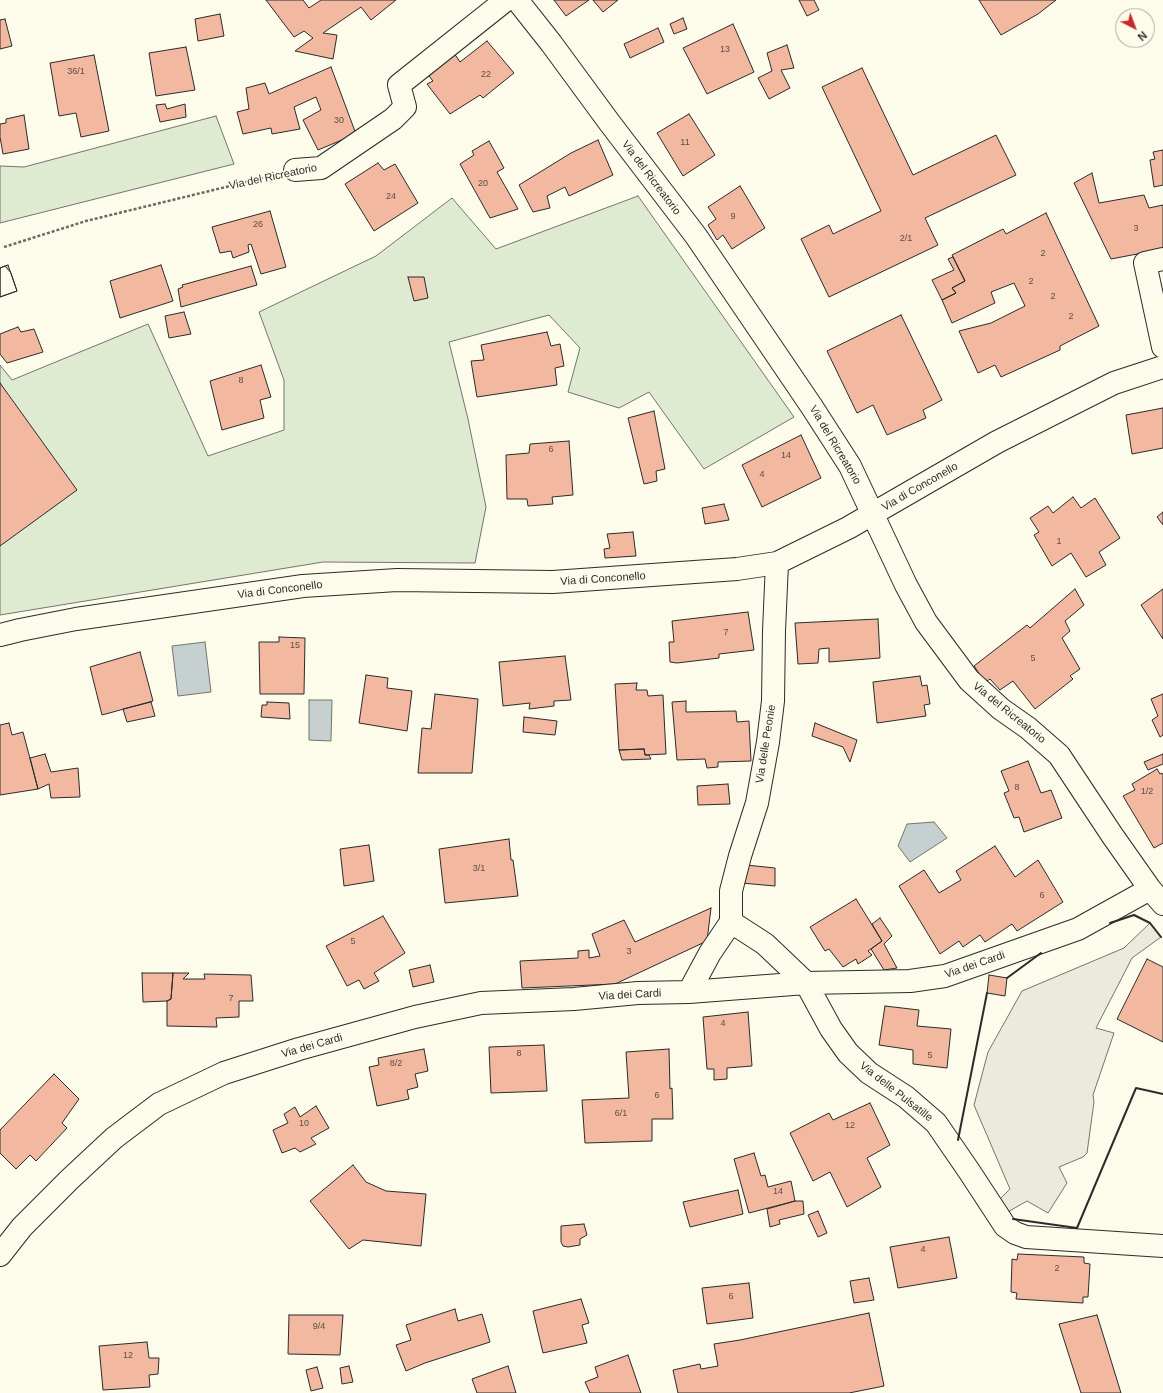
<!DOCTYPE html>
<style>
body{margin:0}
#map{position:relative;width:1163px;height:1393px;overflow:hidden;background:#fdfbea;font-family:Helvetica,sans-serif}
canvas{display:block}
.north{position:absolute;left:1115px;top:8px;width:40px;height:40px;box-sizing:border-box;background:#fdfbea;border:1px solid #a9a89e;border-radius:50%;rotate:138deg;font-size:11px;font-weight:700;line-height:16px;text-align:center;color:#2b2b2b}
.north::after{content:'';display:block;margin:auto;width:14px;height:18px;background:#c62828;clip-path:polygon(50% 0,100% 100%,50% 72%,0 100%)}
</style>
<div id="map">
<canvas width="1163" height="1393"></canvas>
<div class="north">N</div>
</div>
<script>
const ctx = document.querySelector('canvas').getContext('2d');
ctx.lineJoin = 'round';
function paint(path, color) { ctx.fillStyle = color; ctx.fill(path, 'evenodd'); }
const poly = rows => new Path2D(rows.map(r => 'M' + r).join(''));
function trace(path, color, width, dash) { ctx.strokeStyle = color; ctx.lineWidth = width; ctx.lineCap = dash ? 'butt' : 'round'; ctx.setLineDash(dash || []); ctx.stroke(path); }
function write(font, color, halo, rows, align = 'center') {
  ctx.font = font + ' Helvetica,sans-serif'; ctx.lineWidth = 3; ctx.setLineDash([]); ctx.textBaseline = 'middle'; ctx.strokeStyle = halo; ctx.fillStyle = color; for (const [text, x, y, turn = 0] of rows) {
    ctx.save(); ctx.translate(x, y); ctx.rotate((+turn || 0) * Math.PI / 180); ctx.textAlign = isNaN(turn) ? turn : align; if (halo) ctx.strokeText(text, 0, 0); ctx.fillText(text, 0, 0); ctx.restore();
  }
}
const green = poly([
 [216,116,234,164,0,223,0,166,24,167,216,116],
 [638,196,794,417,704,469,649,392,619,408,568,392,580,348,549,315,449,342,468,419,486,507,475,563,323,562,0,615,0,365,12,380,148,324,208,456,284,430,284,380,259,312,376,256,452,198,496,249,638,196]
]);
const parking = poly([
 [1150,923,1161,937,1132,958,1096,1028,1114,1033,1093,1095,1094,1102,1087,1153,1083,1157,1059,1167,1067,1183,1048,1213,1027,1201,1006,1213,998,1201,1010,1189,974,1105,988,1052,1022,991,1124,948,1150,923]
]);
const water = poly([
 [205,642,211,692,178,696,172,646,205,642],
 [309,700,332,700,331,741,309,740,309,700],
 [934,822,947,838,910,862,898,846,907,824,934,822]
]);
const building = poly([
 [266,0,303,0,309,8,321,0,396,0,371,20,361,7,323,33,337,35,333,59,295,51,313,38,304,31,294,37,266,0],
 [554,0,589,0,566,16,554,0],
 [593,0,618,0,603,12,593,0],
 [799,0,814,0,819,10,807,16,799,0],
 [979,0,1056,0,1038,14,1001,35,979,0],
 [220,14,224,36,198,41,195,19,220,14],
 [683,18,687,29,674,34,670,24,683,18],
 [5,19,12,46,0,49,0,20,5,19],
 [733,24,754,72,707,94,683,48,733,24],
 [658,28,664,42,630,58,624,44,658,28],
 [487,41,514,73,483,98,480,95,450,114,427,84,433,81,425,71,452,50,460,62,487,41],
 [787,45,794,68,781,70,790,88,769,99,758,78,772,71,767,53,787,45],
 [186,47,195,90,156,96,149,53,186,47],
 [94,55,109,131,81,137,76,113,59,116,50,63,94,55],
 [331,67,356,134,318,150,303,120,321,110,316,97,294,107,300,129,272,134,271,128,243,134,237,112,249,109,246,88,265,83,269,94,331,67],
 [862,68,913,175,996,135,1016,175,925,218,938,245,829,297,801,239,829,225,833,234,881,211,822,87,862,68],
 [165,104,167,109,185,104,186,117,160,122,156,105,165,104],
 [689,114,715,155,683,176,657,133,689,114],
 [24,115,29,149,3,154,0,137,0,124,6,123,6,119,24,115],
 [598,140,613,175,569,196,565,187,547,196,550,208,533,212,519,185,571,153,598,140],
 [489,141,504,168,497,172,518,209,490,218,460,164,474,155,472,151,489,141],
 [1163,150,1163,185,1154,187,1150,160,1155,159,1153,152,1163,150],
 [378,163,384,170,395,164,418,203,374,231,345,184,378,163],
 [1092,173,1099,203,1144,195,1149,208,1163,205,1163,249,1111,259,1074,183,1092,173],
 [740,186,765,228,732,249,723,235,717,240,708,225,716,219,708,207,740,186],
 [270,211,286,267,261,274,251,244,248,245,249,252,233,258,231,251,220,253,212,227,270,211],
 [1046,213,1099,326,1060,346,1060,350,1001,377,995,365,978,373,959,331,991,323,1025,306,1014,283,991,292,995,303,952,323,942,300,956,293,952,288,965,281,952,255,1003,229,1006,234,1046,213],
 [953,257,965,281,952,288,956,293,942,300,932,280,954,270,948,259,953,257],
 [8,265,17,291,0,297,0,268,8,265],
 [161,265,173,301,120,318,110,281,161,265],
 [5,266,11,273,17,291,0,297,0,268,5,266],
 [251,266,257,285,181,307,178,289,183,287,182,285,251,266],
 [408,277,424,277,428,298,414,301,408,277],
 [184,312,191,334,169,338,165,316,184,312],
 [901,315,942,400,923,410,926,418,887,435,873,405,857,413,827,351,901,315],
 [18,327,21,332,34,329,43,352,7,363,0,354,0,334,18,327],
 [547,332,551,346,560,344,564,366,555,368,557,385,477,397,471,361,484,360,481,345,547,332],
 [261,365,271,397,260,400,264,418,222,430,210,381,261,365],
 [0,383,77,490,0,546,0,383],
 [1163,408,1163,448,1132,454,1126,415,1163,408],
 [654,411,665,469,656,471,657,481,644,484,628,418,654,411],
 [801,435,821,478,762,507,742,465,801,435],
 [569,441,573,495,552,497,553,504,528,506,527,499,507,499,506,455,529,453,530,444,569,441],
 [1073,497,1081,508,1095,498,1120,538,1099,552,1106,565,1086,577,1071,553,1052,566,1034,535,1039,532,1030,518,1048,506,1053,513,1073,497],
 [724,504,729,520,705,524,702,508,724,504],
 [1163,512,1163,525,1157,517,1163,512],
 [633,532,636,556,605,558,604,549,610,548,607,534,633,532],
 [1075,589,1084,605,1065,621,1070,631,1062,638,1080,669,1070,676,1073,679,1035,709,1013,681,1000,690,990,679,985,682,974,666,1027,625,1030,628,1075,589],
 [1163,589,1163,639,1141,605,1163,589],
 [748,612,754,650,719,654,719,658,677,663,670,662,669,642,674,642,672,621,748,612],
 [878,619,880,658,829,662,829,648,819,649,818,663,798,664,795,623,878,619],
 [279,637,305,638,304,694,260,694,259,642,279,642,279,637],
 [140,652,153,701,102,715,90,667,140,652],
 [565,656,571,700,554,701,554,706,529,709,530,703,503,706,499,662,565,656],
 [366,675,388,678,387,688,412,691,407,731,359,723,366,675],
 [920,676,922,686,927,685,930,704,924,705,926,716,877,723,873,682,920,676],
 [637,683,636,690,647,690,648,696,663,695,666,754,645,755,644,749,619,750,615,684,637,683],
 [435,694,478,699,472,773,418,773,422,728,431,729,435,694],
 [1163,694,1163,735,1160,737,1152,720,1158,716,1151,699,1163,694],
 [686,701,686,712,736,711,737,722,749,721,751,761,718,762,718,767,707,768,705,759,677,760,672,702,686,701],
 [151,702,155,716,127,722,123,709,151,702],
 [267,702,289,703,290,719,261,717,262,705,267,705,267,702],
 [524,717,557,721,555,735,523,732,524,717],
 [9,723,12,735,23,732,38,789,0,795,0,725,9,723],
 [815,723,857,740,850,762,843,747,812,736,815,723],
 [644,749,645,755,649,755,651,759,622,760,619,750,644,749],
 [45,754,51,772,78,768,80,797,51,798,49,784,38,789,30,758,45,754],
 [1163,754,1163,764,1148,770,1144,762,1163,754],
 [1028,761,1041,793,1051,790,1062,818,1024,832,1019,817,1014,818,1004,793,1009,791,1001,771,1028,761],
 [1157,769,1160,774,1162,773,1163,775,1163,843,1154,848,1123,796,1135,790,1132,784,1157,769],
 [728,784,730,804,698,805,697,786,728,784],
 [509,839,511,860,513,860,518,896,445,903,439,849,509,839],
 [369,845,374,881,344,886,340,849,369,845],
 [995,846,1015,877,1038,860,1063,902,1017,931,1012,924,985,942,980,935,963,947,959,941,940,954,899,886,924,870,939,893,961,880,956,871,995,846],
 [746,865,775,868,775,886,741,883,746,865],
 [856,899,882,941,868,951,872,955,858,964,856,959,843,967,829,949,825,951,810,927,856,899],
 [711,908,707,941,615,984,522,988,520,961,578,958,578,951,589,950,589,958,600,956,592,934,624,920,635,942,711,908],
 [383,916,405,953,374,973,379,981,364,989,359,980,347,986,326,946,383,916],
 [880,918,892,936,884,944,897,968,884,970,871,949,882,941,872,924,880,918],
 [1147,959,1163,967,1163,1042,1117,1019,1147,959],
 [430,965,434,982,413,987,409,970,430,965],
 [142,973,173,973,171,999,167,1001,143,1002,142,973],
 [173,973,189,973,183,979,205,979,204,974,251,975,253,1001,239,1001,239,1017,216,1018,217,1027,167,1026,167,1001,171,999,173,973],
 [989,975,1007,978,1005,996,987,993,989,975],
 [885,1006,919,1010,917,1026,951,1029,947,1068,913,1064,913,1050,879,1045,885,1006],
 [748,1012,752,1066,727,1068,727,1079,714,1080,714,1069,707,1069,703,1017,748,1012],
 [544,1045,547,1091,491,1093,489,1047,544,1045],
 [424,1049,428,1071,415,1074,418,1087,407,1090,409,1099,377,1106,369,1067,379,1065,378,1058,424,1049],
 [669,1049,670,1089,672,1088,673,1119,652,1119,652,1141,585,1143,582,1100,629,1098,626,1052,669,1049],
 [54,1074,79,1099,62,1123,67,1128,36,1161,30,1155,16,1169,0,1153,0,1130,54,1074],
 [870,1103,890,1145,867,1158,881,1187,847,1207,830,1172,813,1181,790,1133,829,1113,833,1120,870,1103],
 [316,1106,329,1128,311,1138,316,1144,300,1152,295,1148,282,1153,273,1130,288,1123,284,1114,295,1107,300,1117,316,1106],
 [754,1153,761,1176,765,1175,768,1187,791,1181,795,1201,749,1213,734,1159,754,1153],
 [353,1165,366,1182,386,1191,426,1194,421,1246,363,1240,349,1249,310,1201,353,1165],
 [738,1190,743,1214,690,1227,683,1202,738,1190],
 [795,1201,803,1201,804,1214,779,1220,780,1224,770,1227,767,1209,795,1201],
 [818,1211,827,1233,818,1237,808,1215,818,1211],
 [584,1224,587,1235,580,1239,580,1245,568,1247,563,1246,561,1242,561,1226,584,1224],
 [949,1237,957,1278,898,1288,890,1247,949,1237],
 [1018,1254,1084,1257,1084,1263,1090,1264,1088,1297,1083,1297,1083,1303,1016,1299,1017,1293,1011,1292,1012,1259,1017,1260,1018,1254],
 [869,1278,874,1300,854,1303,850,1281,869,1278],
 [749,1283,753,1318,707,1324,702,1288,749,1283],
 [581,1299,589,1323,582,1325,587,1343,543,1353,533,1311,581,1299],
 [455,1309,458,1321,482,1314,490,1342,425,1363,406,1371,396,1345,411,1340,406,1325,455,1309],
 [869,1313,884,1386,849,1393,678,1393,673,1370,700,1364,701,1369,718,1366,714,1344,740,1340,869,1313],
 [289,1315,343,1315,340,1355,288,1354,289,1315],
 [1097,1315,1121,1393,1081,1393,1059,1324,1097,1315],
 [147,1342,149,1358,159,1358,158,1374,149,1375,150,1387,103,1390,99,1346,147,1342],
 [628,1355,641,1393,590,1393,585,1382,598,1377,595,1367,628,1355],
 [349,1366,353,1382,342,1384,340,1368,349,1366],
 [508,1366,516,1393,477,1393,472,1379,508,1366],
 [317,1367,323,1388,311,1391,306,1370,317,1367]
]);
const path = poly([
 [4,247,86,221,271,176]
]);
const minor = poly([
 [517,0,551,43,609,122,696,236,812,407,850,466,906,585,926,622,969,680,1001,709,1028,728,1059,755,1112,835,1150,889,1163,904],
 [295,170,321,168,393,119,405,107,399,85,506,0],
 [1163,259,1145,263,1163,347],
 [0,635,20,630,76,619,303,586,397,580,553,582,737,569,777,563,848,528,997,442,1114,383,1163,367],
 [731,922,765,944,806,983,831,1029,848,1053,869,1073,906,1097,936,1123,969,1171,1005,1226,1015,1233,1026,1237,1163,1246],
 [731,922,731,891,740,856,757,803,768,742,773,701,774,631,777,563],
 [689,992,806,983,910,981,945,976,1078,929,1150,889],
 [0,1255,22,1227,70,1179,114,1138,159,1104,224,1073,299,1049,415,1017,481,1003,574,999,638,993,689,992,710,953,731,922]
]);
const wall = poly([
 [1110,923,1134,915,1150,923,1161,937],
 [1007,978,1041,953],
 [958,1140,987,993],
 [1013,1219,1077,1228,1136,1088,1163,1094]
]);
const numberNames = [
 ["13",725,50],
 ["36/1",76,72],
 ["22",486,75],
 ["30",339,121],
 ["11",685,143],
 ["20",483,184],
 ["24",391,197],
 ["9",733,217],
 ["26",258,225],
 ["3",1136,229],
 ["2/1",906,239],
 ["2",1043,254],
 ["2",1031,282],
 ["2",1053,297],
 ["2",1071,317],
 ["8",241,381],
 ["6",551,450],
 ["14",786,456],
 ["4",762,475],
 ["1",1059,542],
 ["7",726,633],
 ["15",295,646],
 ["5",1033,659],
 ["8",1017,788],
 ["1/2",1147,792],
 ["3/1",479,869],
 ["6",1042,896],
 ["5",353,942],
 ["3",629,952],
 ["7",231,999],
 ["4",723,1024],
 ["8",519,1054],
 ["5",930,1056],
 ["8/2",396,1064],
 ["6",657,1096],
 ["6/1",621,1114],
 ["10",304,1124],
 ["12",850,1126],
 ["14",778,1192],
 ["4",923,1250],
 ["2",1057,1269],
 ["6",731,1297],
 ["9/4",319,1327],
 ["12",128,1356]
];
const streetNames = [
 ["Via del Ricreatorio",273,177,-12],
 ["Via del Ricreatorio",651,178,53],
 ["Via del Ricreatorio",835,445,59],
 ["Via di Conconello",920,487,-30],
 ["Via di Conconello",603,579,-4],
 ["Via di Conconello",280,590,-7],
 ["Via del Ricreatorio",1009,713,39],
 ["Via delle Peonie",766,744,-81],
 ["Via dei Cardi",975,965,-19],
 ["Via dei Cardi",630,995,-3],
 ["Via dei Cardi",312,1046,-16],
 ["Via delle Pulsatille",896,1092,38]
];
paint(green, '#deebd1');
trace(green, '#74746e', 1);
paint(parking, '#eceadb');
trace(parking, '#74746e', 1);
paint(water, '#c7d0d0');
trace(water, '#74746e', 1);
paint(building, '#f2b8a0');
trace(building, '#2b2b2b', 1);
trace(minor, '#2b2b2b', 24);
trace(path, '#6a6964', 2.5, [3, 2]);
trace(minor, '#fdfbea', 22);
trace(wall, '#2b2b2b', 2);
write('9px', '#5d4e48', null, numberNames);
write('11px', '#2b2b2b', '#fdfbea', streetNames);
</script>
